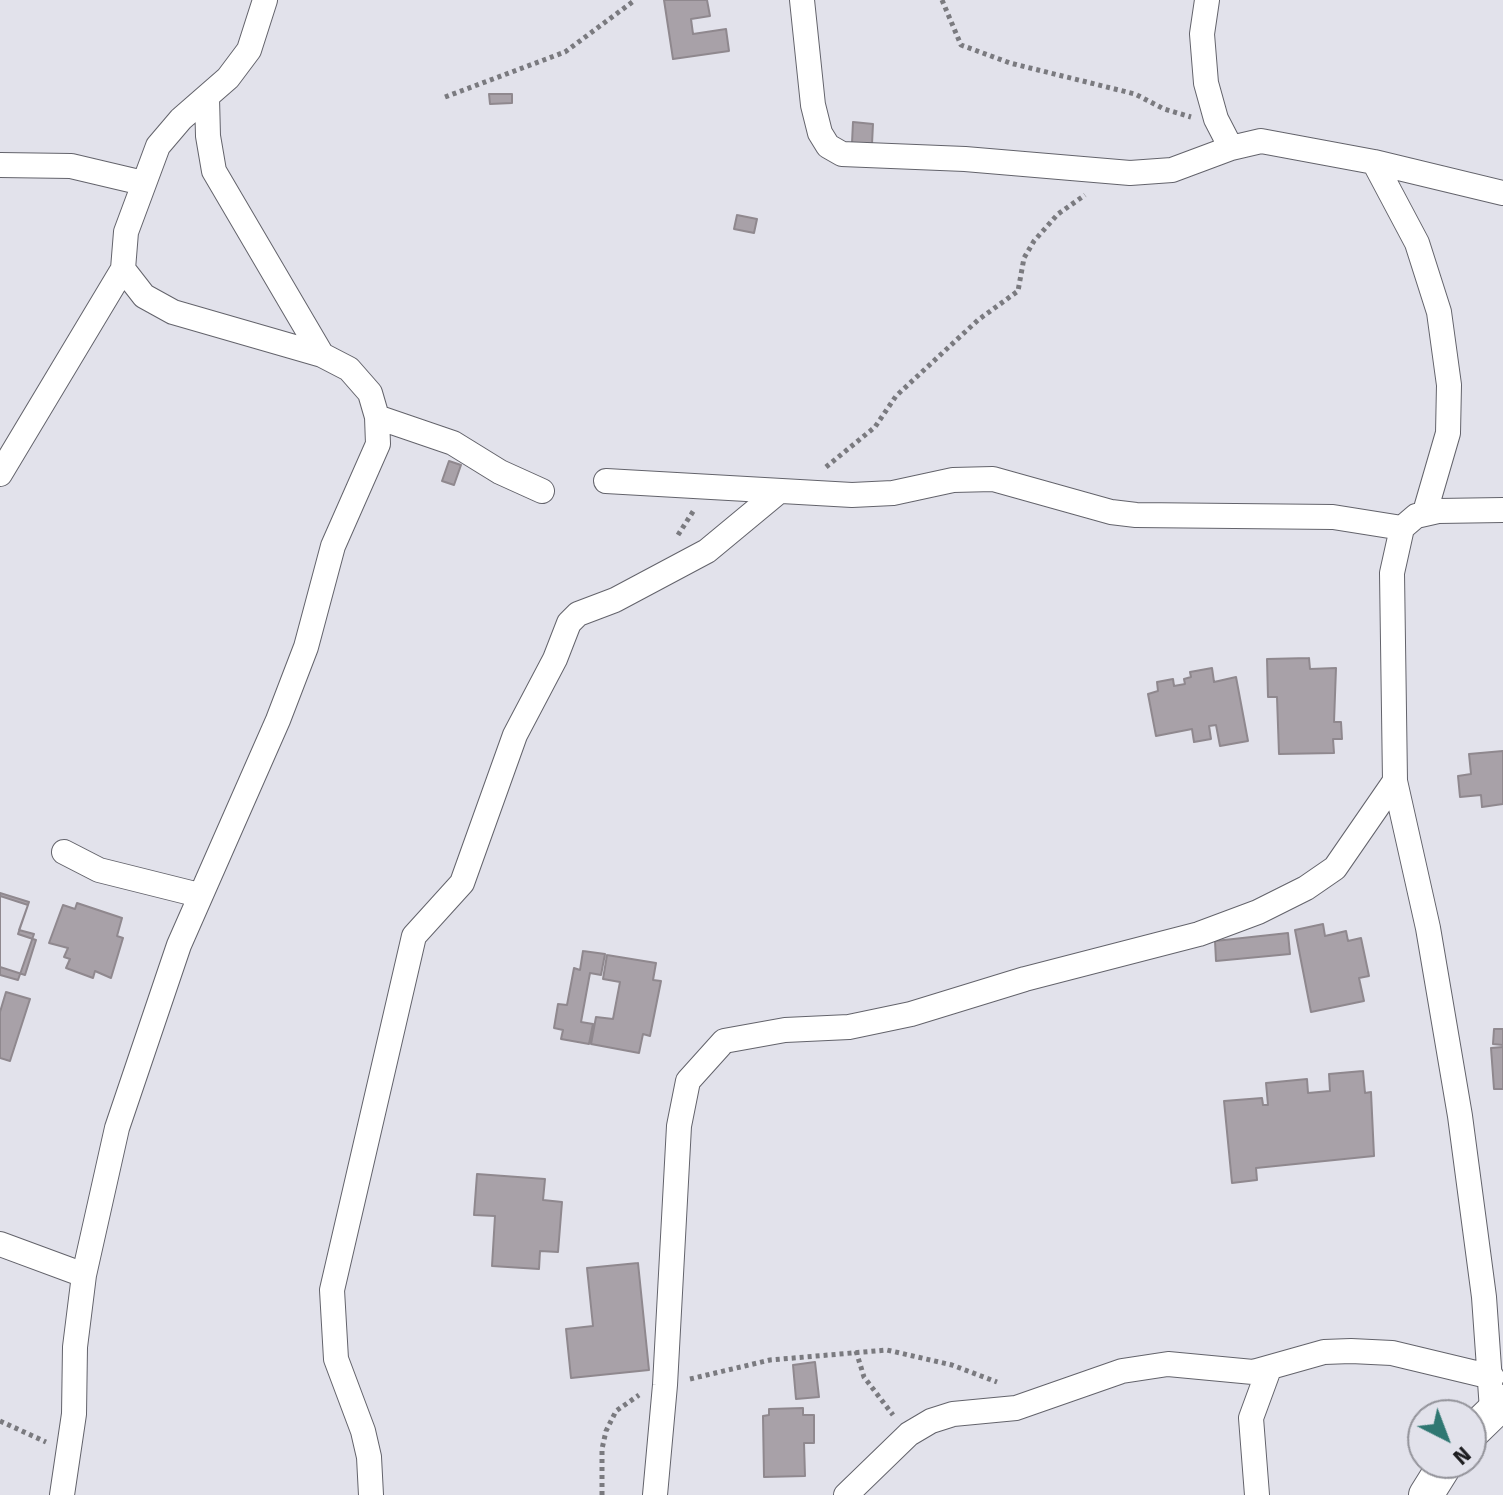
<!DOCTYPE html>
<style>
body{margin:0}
#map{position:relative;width:1503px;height:1495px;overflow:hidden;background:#e2e2eb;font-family:"Fira Sans",sans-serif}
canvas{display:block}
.north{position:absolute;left:1407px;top:1399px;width:80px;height:80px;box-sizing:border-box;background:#e2e2eb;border:2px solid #93939a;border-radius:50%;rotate:138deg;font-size:22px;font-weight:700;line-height:32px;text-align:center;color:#1d1d20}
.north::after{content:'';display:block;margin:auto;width:28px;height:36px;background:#2f7772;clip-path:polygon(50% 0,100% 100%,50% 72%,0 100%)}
</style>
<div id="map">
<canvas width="1503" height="1495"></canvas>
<div class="north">N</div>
</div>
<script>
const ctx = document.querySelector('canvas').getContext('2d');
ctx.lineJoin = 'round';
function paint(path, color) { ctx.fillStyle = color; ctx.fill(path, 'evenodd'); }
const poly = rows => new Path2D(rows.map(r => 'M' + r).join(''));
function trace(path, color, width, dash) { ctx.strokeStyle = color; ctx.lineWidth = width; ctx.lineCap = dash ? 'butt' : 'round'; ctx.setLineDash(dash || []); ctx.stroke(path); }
const building = poly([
 [664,0,707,0,710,16,691,19,693,34,726,29,729,51,673,59,664,0],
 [489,94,512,94,512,103,490,104,489,94],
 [853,122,873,124,872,144,852,143,853,122],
 [737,215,757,219,754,233,734,229,737,215],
 [449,461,461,465,454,485,442,481,449,461],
 [1309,658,1310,669,1336,668,1334,722,1341,722,1342,739,1333,739,1334,753,1279,754,1277,697,1268,697,1267,659,1309,658],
 [1212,668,1214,682,1236,677,1248,741,1220,746,1216,725,1209,726,1211,739,1194,742,1192,729,1156,736,1148,694,1158,691,1157,682,1173,679,1174,686,1185,684,1184,679,1191,677,1190,672,1212,668],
 [1503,751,1503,804,1482,807,1481,795,1460,797,1458,776,1471,774,1469,754,1503,751],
 [0,893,29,902,19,930,34,934,18,980,0,975,0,893],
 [0,896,28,905,18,934,36,940,25,975,0,967,0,896],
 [77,903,122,918,117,936,123,938,111,978,95,971,93,978,66,968,70,959,64,957,68,948,49,943,63,905,75,909,77,903],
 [1323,924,1325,936,1346,931,1348,941,1361,938,1369,976,1359,978,1364,1001,1311,1012,1295,930,1323,924],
 [1288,933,1290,954,1216,961,1215,941,1288,933],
 [583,951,605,954,601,975,590,973,581,1022,593,1024,589,1044,561,1039,563,1030,554,1028,558,1004,567,1005,574,968,580,970,583,951],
 [607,955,656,963,653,980,661,981,650,1036,643,1034,639,1053,591,1044,596,1017,613,1019,620,982,603,979,607,955],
 [6,992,30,999,10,1061,0,1058,0,1012,6,992],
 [1494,1029,1503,1029,1503,1045,1493,1044,1494,1029],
 [1503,1047,1503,1089,1494,1089,1491,1048,1503,1047],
 [1363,1071,1365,1093,1371,1092,1374,1156,1256,1168,1257,1180,1232,1183,1224,1101,1262,1098,1263,1105,1268,1105,1266,1083,1307,1079,1308,1093,1330,1091,1329,1074,1363,1071],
 [477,1174,545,1179,543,1200,562,1202,558,1252,540,1251,539,1269,492,1266,495,1216,474,1215,477,1174],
 [638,1263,649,1370,571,1378,566,1329,593,1326,587,1268,638,1263],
 [815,1362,819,1397,796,1399,793,1365,815,1362],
 [803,1408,803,1415,814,1415,814,1443,804,1443,805,1476,764,1477,763,1416,769,1415,769,1409,803,1408]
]);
const path = poly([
 [942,0,961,45,1010,63,1135,94,1164,109,1191,117],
 [445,97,565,52,635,0],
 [826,467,875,427,896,396,978,320,1018,291,1024,258,1034,241,1058,214,1085,195],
 [678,535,694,510],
 [856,1351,864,1377,893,1415],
 [690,1379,770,1360,887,1350,952,1365,997,1382],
 [0,1421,46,1442],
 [602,1495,602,1449,606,1431,616,1411,639,1395]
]);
const street = poly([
 [802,0,813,105,820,133,828,146,842,154,965,159,1130,173,1172,170,1231,148,1261,141,1374,162,1503,193],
 [1207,0,1202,34,1206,83,1216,119,1231,148],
 [207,98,208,136,214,171,322,355],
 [1374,162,1417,243,1439,312,1449,385,1448,433,1425,512],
 [0,165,71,166,143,183],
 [377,417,453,443,500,472,542,491],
 [0,474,123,269],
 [606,481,852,495,893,493,953,480,993,479,1111,512,1136,515,1333,517,1402,528],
 [64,852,99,870,199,895],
 [0,1244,84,1275],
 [1492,1410,1484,1297,1460,1116,1428,928,1395,781,1392,573,1402,528,1416,516,1438,511,1503,510],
 [62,1495,74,1414,75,1347,84,1275,117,1128,179,945,278,720,306,647,333,546,378,444,377,417,370,393,349,369,322,355,173,312,144,296,123,269,126,232,158,146,181,119,228,78,249,50,265,0],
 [371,1495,369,1457,363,1431,336,1359,332,1290,414,936,462,883,515,735,555,659,569,623,578,614,615,600,707,551,777,493],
 [655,1495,665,1385,679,1126,688,1081,724,1041,785,1030,849,1027,911,1014,1025,979,1199,934,1258,912,1306,888,1335,868,1395,781],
 [846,1495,909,1434,931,1421,953,1414,1016,1408,1122,1371,1168,1364,1253,1372,1324,1352,1351,1351,1392,1353,1492,1377],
 [1257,1495,1251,1418,1269,1369]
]);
const secondary = poly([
 [1471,1433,1503,1402],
 [1426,1495,1446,1463]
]);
paint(building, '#a8a1a8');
trace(building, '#8f888e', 2);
trace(street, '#63636b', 26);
trace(secondary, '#63636b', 36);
trace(path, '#7a7a7f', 5, [4, 4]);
trace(street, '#fff', 24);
trace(secondary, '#fff', 34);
</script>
